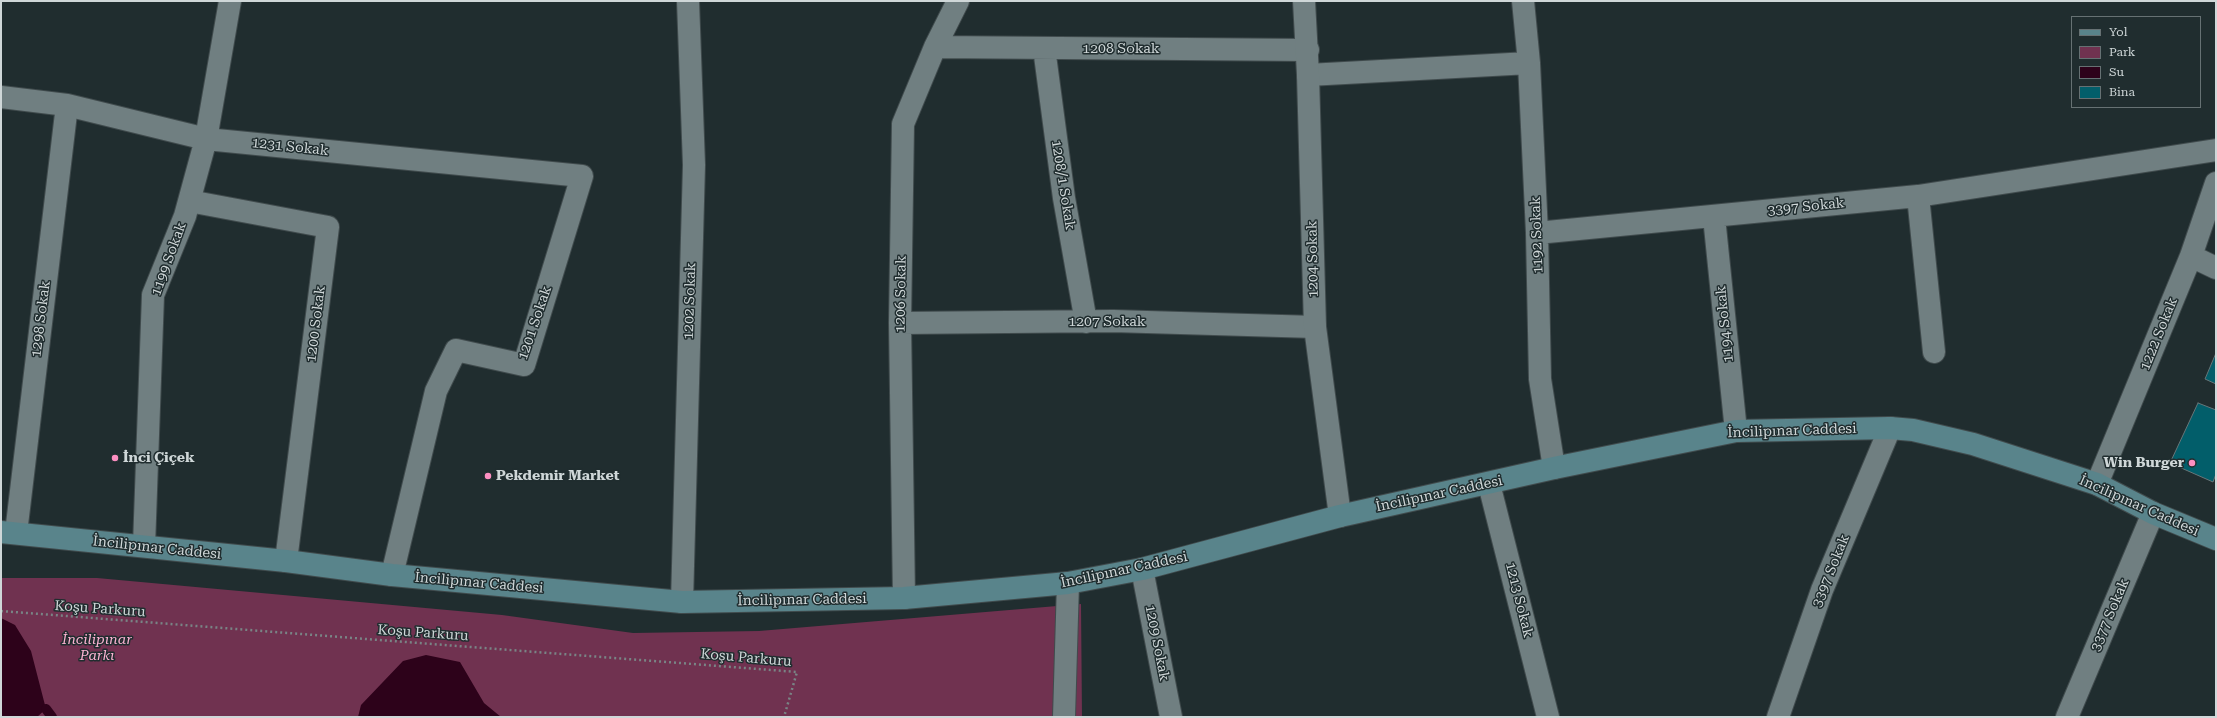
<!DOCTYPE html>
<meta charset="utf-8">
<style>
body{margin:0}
#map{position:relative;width:2217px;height:718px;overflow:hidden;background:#202d2f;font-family:"Roboto Serif",serif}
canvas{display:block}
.frame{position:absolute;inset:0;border:2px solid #cfd7d8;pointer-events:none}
.legend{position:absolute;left:2071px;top:16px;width:130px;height:92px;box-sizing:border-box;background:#202d2f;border:1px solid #667173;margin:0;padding:5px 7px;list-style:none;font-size:12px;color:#cfd7d8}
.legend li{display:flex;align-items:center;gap:8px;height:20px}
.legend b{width:20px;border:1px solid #667173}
</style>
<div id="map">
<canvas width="2217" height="718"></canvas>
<div class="frame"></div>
<ul class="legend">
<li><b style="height:5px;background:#59848b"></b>Yol</li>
<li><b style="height:11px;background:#703250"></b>Park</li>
<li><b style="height:11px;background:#2d021a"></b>Su</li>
<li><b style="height:11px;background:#025e6a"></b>Bina</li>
</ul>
</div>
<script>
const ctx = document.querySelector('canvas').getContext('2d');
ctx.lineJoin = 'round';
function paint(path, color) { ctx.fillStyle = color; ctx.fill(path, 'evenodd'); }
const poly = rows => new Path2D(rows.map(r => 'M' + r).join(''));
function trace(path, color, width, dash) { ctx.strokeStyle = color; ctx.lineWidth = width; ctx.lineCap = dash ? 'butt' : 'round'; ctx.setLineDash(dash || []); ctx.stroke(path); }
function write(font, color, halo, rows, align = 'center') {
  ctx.font = font + ' "Roboto Serif",serif'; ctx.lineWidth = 3; ctx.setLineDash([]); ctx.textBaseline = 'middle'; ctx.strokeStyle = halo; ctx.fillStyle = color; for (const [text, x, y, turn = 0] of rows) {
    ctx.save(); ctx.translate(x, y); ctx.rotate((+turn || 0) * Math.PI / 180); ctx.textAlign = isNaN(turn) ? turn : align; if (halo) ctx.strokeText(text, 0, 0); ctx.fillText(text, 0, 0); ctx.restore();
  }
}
const green = poly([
 [1,578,97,578,502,615,633,633,759,631,1081,604,1082,717,1,717]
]);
const water = poly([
 [1,618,15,625,31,651,46,709,37,717,1,717],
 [426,655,460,662,484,703,501,717,358,717,361,705,403,661]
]);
const stream = poly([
 [46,709,52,717]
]);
const building = poly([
 [2216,353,2216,384,2205,379,2216,353],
 [2198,403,2216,410,2216,474,2213,482,2170,463,2198,403]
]);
const path = poly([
 [1,611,797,672,784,717]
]);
const minor = poly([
 [1523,1,1529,63,1537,233,1540,379,1554,468],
 [935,47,1308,50],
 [1044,48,1064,198,1086,322],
 [1308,75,1529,63],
 [1,97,67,105,206,139,582,176,524,365,456,350,436,391,392,575],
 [1918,196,2216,150],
 [189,201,328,227,286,561],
 [1714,217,1736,431],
 [1537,233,1918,196,1934,352],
 [2191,256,2216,268],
 [900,323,1113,321,1315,327],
 [1489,484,1548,717],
 [2097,484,2191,256,2216,183],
 [16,533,67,105],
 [144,546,153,295,185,216,206,139,230,1],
 [1142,569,1171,717],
 [904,598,900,323,903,124,935,47,958,1],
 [682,602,694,165,688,1],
 [1064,717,1068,583],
 [1778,717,1822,590,1890,428],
 [2067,717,2153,513]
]);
const tertiary = poly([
 [1304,1,1308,75,1315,327,1340,516]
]);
const secondary = poly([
 [1,532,286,561,392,575,682,602,904,598,1068,583,1142,569,1340,516,1554,468,1736,431,1890,428,1913,430,1973,444,2097,484,2153,513,2216,539]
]);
const markers = [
 [115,458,4,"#fc8fc1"],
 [2192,463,4,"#fc8fc1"],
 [488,476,4,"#fc8fc1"]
];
const streetNames = [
 ["1208 Sokak",1121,49],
 ["1231 Sokak",290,147,6],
 ["1208/1 Sokak",1063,185,81],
 ["3397 Sokak",1806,207,-6],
 ["1192 Sokak",1537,235,-92],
 ["1199 Sokak",169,259,-70],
 ["1204 Sokak",1313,259,-91],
 ["1206 Sokak",901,294,-89],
 ["1202 Sokak",690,301,-88],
 ["1298 Sokak",41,319,-83],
 ["1207 Sokak",1107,322],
 ["1201 Sokak",535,323,-71],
 ["1200 Sokak",316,324,-83],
 ["1194 Sokak",1725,324,-96],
 ["1222 Sokak",2159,334,-68],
 ["İncilipınar Caddesi",1792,431,-2],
 ["İncilipınar Caddesi",1439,494,-12],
 ["İncilipınar Caddesi",2139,506,24],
 ["İncilipınar Caddesi",157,548,6],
 ["İncilipınar Caddesi",1124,570,-12],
 ["3397 Sokak",1831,571,-68],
 ["İncilipınar Caddesi",479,583,5],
 ["İncilipınar Caddesi",802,600,-1],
 ["1213 Sokak",1519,600,76],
 ["Koşu Parkuru",100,609,4],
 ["3377 Sokak",2110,615,-67],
 ["Koşu Parkuru",423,633,4],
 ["1209 Sokak",1157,643,79],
 ["Koşu Parkuru",746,658,5]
];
const poiNames = [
 ["İnci Çiçek",123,458],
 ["Win Burger",2184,463,"right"],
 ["Pekdemir Market",496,476]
];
const parkNames = [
 ["İncilipınar",97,640],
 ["Parkı",97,656]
];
paint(green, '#703250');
paint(water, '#2d021a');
trace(stream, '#2d021a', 10);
paint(building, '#025e6a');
trace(building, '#677679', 1);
trace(minor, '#404b4d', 24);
trace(tertiary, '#404b4d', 24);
trace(secondary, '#404b4d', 24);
trace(path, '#798485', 2.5, [2, 3]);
trace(minor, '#707f81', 22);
trace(tertiary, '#707f81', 22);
trace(secondary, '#59848b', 22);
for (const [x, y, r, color] of markers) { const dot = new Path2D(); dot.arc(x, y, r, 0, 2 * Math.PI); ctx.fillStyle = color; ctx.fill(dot); trace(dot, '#202d2f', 1.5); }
write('14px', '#cfd7d8', '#202d2f', streetNames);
write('bold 14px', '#cfd7d8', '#202d2f', poiNames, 'left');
write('italic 14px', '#fcb3d2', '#202d2f', parkNames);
</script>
